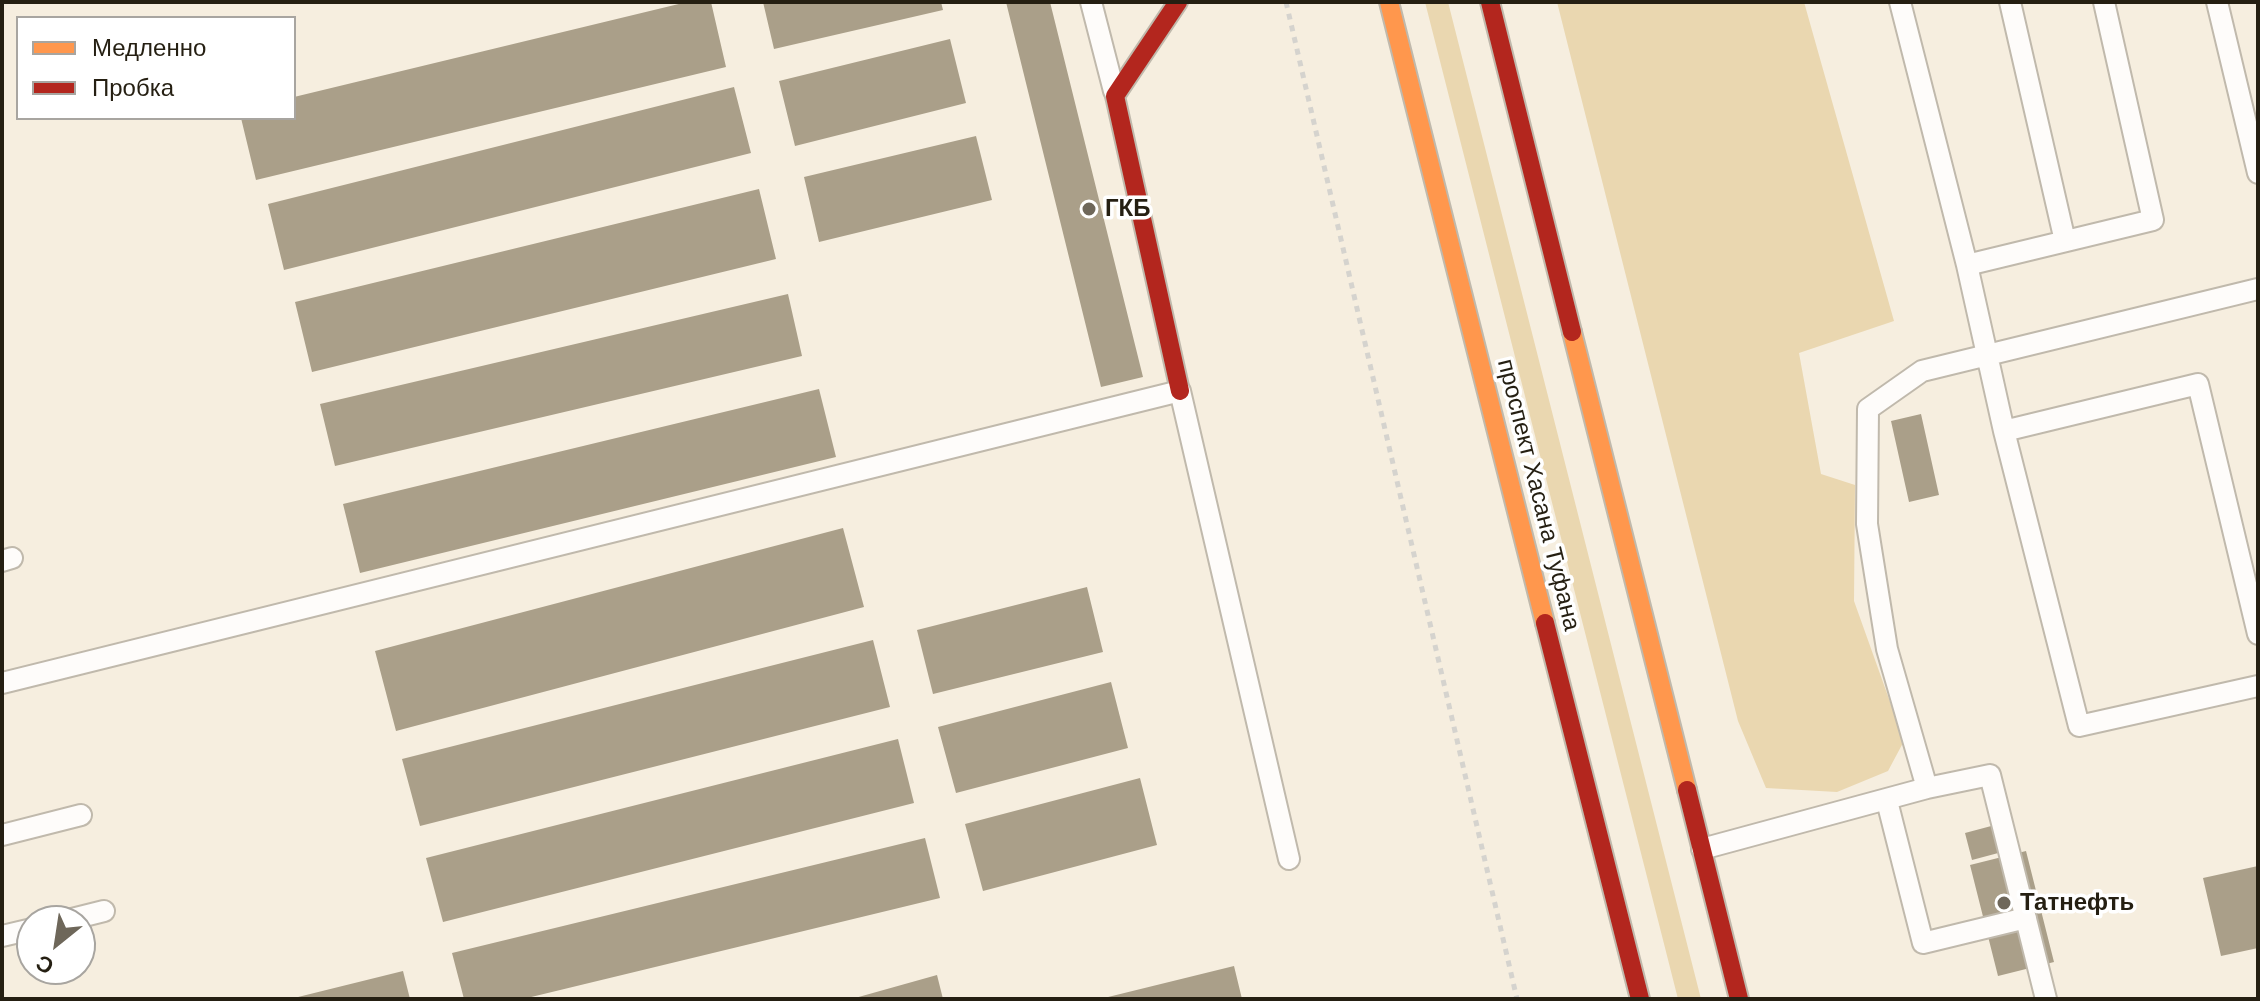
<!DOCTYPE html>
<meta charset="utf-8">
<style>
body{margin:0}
#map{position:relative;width:2260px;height:1001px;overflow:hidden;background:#f6eedf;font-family:Arial,sans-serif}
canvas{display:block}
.frame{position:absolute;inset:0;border:4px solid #251f12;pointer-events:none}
.legend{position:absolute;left:16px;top:16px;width:280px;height:104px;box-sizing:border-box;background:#fff;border:2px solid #a8a5a0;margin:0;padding:10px 14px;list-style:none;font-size:24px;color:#251f12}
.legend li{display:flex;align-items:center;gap:16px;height:40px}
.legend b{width:40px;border:2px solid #a8a5a0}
.north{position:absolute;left:16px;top:905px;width:80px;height:80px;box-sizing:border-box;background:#fff;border:2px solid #a8a5a0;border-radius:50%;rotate:210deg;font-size:22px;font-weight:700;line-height:32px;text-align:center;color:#251f12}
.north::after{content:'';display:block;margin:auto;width:28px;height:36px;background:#6e675a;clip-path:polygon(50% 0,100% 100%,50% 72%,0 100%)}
</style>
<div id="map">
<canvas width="2260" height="1001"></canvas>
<div class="frame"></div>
<ul class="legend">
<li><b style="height:10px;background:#ff974d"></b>Медленно</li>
<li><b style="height:10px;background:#b3261e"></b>Пробка</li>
</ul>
<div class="north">С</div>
</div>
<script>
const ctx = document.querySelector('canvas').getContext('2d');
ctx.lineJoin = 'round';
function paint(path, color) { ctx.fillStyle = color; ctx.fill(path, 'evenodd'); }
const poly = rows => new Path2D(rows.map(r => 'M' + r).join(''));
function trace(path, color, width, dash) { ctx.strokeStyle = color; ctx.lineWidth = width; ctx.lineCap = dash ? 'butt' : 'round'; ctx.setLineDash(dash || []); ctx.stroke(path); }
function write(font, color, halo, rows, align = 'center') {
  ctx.font = font + ' Arial,sans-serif'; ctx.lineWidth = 7; ctx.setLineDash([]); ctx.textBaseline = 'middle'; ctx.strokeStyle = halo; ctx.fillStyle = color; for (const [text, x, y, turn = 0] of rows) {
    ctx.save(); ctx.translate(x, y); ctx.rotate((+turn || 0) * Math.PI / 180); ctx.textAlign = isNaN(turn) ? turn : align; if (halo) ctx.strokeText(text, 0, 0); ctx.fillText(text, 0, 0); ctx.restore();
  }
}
const green = poly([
 [1425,2,1448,2,1701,999,1678,999],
 [1557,2,1804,2,1894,321,1799,353,1821,474,1855,485,1854,601,1904,741,1888,771,1837,792,1766,788,1738,721]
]);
const building = poly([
 [687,2,711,2,726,67,256,180,241,118,294,118,294,97],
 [763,2,941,2,943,10,774,49],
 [1006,2,1050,2,1143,377,1101,387],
 [950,39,966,103,795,146,779,81],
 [734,87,751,153,284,270,268,204],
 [976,136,992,200,819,242,804,177],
 [759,189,776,259,312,372,295,302],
 [788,294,802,356,335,466,320,404],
 [819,389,836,457,360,573,343,504],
 [1921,414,1939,495,1909,502,1891,421],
 [843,528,864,607,396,731,375,651],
 [1087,587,1103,652,933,694,917,630],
 [873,640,890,707,420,826,402,759],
 [1111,682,1128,748,956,793,938,727],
 [898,739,914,803,443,922,426,858],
 [1140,778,1157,845,983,891,965,824],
 [2010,821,2017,848,1972,860,1965,833],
 [925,838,940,898,523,999,464,999,452,953],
 [2026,851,2054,962,1998,976,1970,865],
 [2258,866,2258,948,2221,956,2203,878],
 [1234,966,1242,999,1104,999,1104,998],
 [403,971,410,999,294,999,294,998],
 [937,975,943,999,855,999,855,998]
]);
const path = poly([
 [1286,2,1517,999]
]);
const lane = poly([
 [1091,2,1114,91],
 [1900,2,1967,265,2004,431,2079,726,2258,686],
 [2010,2,2065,241],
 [2217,2,2258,173],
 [1967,265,2153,220,2104,2],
 [2004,431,2198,384,2258,634],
 [2,561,12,558],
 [2,683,1180,391,1289,859],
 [1927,788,1887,649,1867,524,1868,409,1922,371,2258,289],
 [1887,801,1923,943,2026,918],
 [2,835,81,815],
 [1702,849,1927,788,1990,775,2046,999],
 [64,921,104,911],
 [2,936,32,929]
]);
const slow = poly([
 [1389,2,1545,623],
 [1572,332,1687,790]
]);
const jam = poly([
 [1178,2,1115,96,1180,391],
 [1490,2,1572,332],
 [1545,623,1640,999],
 [1687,790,1739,999]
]);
const markers = [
 [1089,209,8,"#6e675a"],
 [2004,903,8,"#6e675a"]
];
const poiNames = [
 ["ГКБ",1105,209],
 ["Татнефть",2020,903]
];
const streetNames = [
 ["проспект Хасана Туфана",1538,495,76]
];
paint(green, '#ead7b0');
paint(building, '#aa9f89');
trace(lane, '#c0b9ac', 24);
trace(slow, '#c0b9ac', 22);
trace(jam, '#c0b9ac', 22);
trace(path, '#d5d3ce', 5, [6, 6]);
trace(lane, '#fefcfa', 20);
trace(slow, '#ff974d', 18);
trace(jam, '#b3261e', 18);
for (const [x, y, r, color] of markers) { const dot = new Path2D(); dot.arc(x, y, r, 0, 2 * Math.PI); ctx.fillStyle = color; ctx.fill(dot); trace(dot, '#fff', 3); }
write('bold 24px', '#251f12', '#fff', poiNames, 'left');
write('24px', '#251f12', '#fff', streetNames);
</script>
